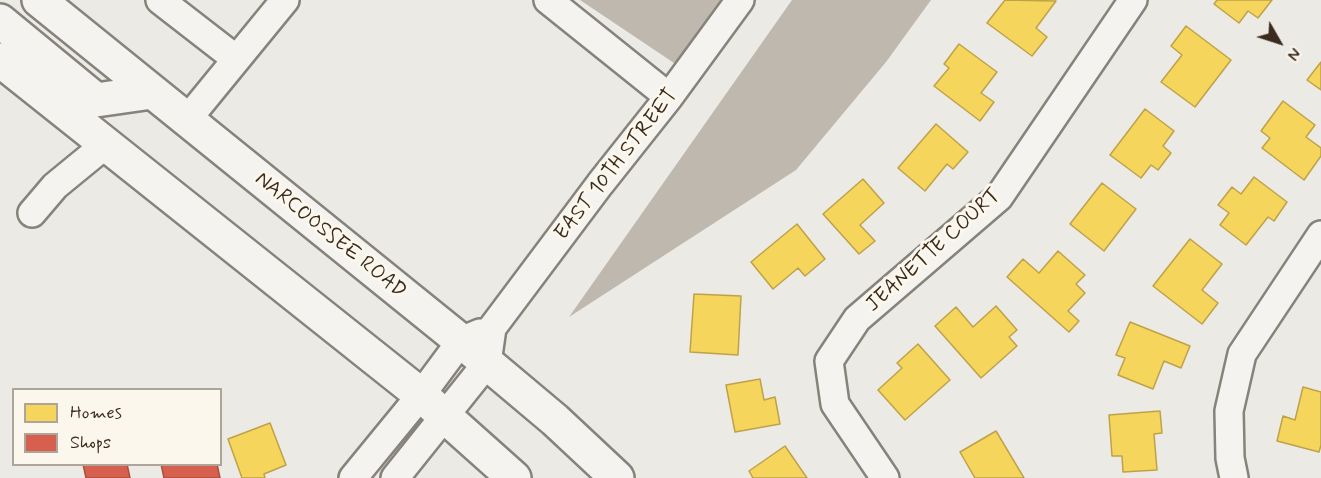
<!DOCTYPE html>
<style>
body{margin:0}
#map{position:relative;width:1321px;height:478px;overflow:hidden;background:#eceae4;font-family:Mynerve,sans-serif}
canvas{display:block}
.legend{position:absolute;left:12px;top:388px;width:210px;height:78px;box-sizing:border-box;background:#fbf7ec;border:2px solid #aea59a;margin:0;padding:8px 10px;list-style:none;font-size:18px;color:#3b2a1e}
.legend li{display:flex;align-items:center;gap:12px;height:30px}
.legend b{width:30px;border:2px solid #aea59a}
.north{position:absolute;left:1249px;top:12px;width:60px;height:60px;-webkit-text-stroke:4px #fbf7ec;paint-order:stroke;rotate:129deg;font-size:16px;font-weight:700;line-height:24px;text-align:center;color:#3b2a1e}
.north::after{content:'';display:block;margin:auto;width:21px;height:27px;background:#3b2a1e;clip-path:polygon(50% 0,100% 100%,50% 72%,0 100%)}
</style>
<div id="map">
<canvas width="1321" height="478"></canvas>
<ul class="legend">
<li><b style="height:16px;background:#f6d55c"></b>Homes</li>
<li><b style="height:16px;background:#d6604d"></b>Shops</li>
</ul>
<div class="north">N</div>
</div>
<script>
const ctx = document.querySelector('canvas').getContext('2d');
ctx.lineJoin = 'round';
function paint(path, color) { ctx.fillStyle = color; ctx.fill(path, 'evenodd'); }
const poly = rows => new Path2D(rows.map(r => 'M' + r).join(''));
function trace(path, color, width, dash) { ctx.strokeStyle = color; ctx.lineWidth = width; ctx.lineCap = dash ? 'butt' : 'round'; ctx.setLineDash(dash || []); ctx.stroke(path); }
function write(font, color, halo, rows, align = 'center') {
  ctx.font = font + ' Mynerve,sans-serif'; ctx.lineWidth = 6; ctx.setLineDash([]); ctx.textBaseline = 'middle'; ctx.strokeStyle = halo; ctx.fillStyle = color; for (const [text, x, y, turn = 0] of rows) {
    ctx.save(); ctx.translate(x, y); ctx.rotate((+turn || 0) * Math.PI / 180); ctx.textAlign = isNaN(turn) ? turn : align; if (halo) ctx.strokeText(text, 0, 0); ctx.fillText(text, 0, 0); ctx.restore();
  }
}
const water = poly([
 [580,0,724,0,677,65],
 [792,0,931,0,886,62,796,170,569,317]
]);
const homes = poly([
 [1005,0,1056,1,1036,28,1047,37,1032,56,987,23,1005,0],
 [1217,0,1272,0,1258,18,1248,11,1239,23,1214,4,1217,0],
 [1186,26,1231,60,1195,107,1161,82,1182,55,1171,46,1186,26],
 [959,44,997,72,981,93,994,102,980,121,934,86,949,68,944,64,959,44],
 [1321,62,1321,90,1307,80,1321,62],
 [1283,101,1315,125,1306,137,1321,148,1321,156,1304,180,1262,148,1270,138,1261,131,1283,101],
 [1145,109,1174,131,1163,146,1171,153,1158,170,1151,165,1141,178,1110,155,1145,109],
 [936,124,968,152,953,169,947,164,925,191,898,168,936,124],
 [1254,177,1287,202,1274,221,1268,217,1246,245,1220,225,1229,213,1218,205,1232,187,1241,194,1254,177],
 [863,179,884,203,860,225,875,241,859,254,823,214,863,179],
 [1102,183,1136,209,1104,251,1070,224,1102,183],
 [797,224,825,259,805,276,798,268,773,289,751,262,797,224],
 [1190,239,1222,264,1202,290,1218,303,1202,324,1153,286,1190,239],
 [1058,251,1085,275,1076,284,1085,293,1068,311,1079,321,1069,332,1007,277,1023,259,1039,273,1058,251],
 [694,294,741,296,738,355,690,352,694,294],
 [996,306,1017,330,1009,337,1017,346,981,378,935,326,956,307,973,327,996,306],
 [1130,322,1190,346,1181,368,1164,361,1153,389,1118,375,1125,358,1116,355,1130,322],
 [918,344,950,380,905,420,878,390,902,368,897,363,918,344],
 [760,379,764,400,775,397,780,424,735,432,726,385,760,379],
 [1303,387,1321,392,1321,445,1319,452,1277,441,1283,416,1295,420,1303,387],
 [1160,411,1162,433,1154,434,1157,470,1123,472,1122,456,1112,456,1109,415,1160,411],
 [270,423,286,465,264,474,265,478,242,478,228,439,270,423],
 [996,431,1024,478,975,478,960,452,996,431],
 [785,446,807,478,753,478,749,471,785,446]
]);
const shops = poly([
 [83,464,127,464,130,478,86,478,83,464],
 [161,464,217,464,220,478,164,478,161,464]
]);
const minor = poly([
 [160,0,236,59],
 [548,0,669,97],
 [186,121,285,0],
 [32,213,55,186,105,145],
 [353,478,421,395,461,341,480,333],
 [395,478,487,363,492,328,600,184,669,97,740,0],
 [885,478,835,404,829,361,857,319,999,197,1133,0],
 [1234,478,1230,458,1229,411,1242,354,1321,235]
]);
const major = poly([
 [39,0,461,341,555,420,617,478],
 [0,21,96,100,152,92],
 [0,60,421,395,514,478]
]);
const streetNames = [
 ["EAST 10TH STREET",617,165,-52],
 ["NARCOOSSEE ROAD",330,236,39],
 ["JEANETTE COURT",934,251,-42]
];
paint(water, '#bfb8ae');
paint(homes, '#f6d55c');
trace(homes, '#bea249', 1.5);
paint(shops, '#d6604d');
trace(shops, '#a8503f', 1.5);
trace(minor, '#86827c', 32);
trace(major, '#86827c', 38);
trace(minor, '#f4f3ef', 27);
trace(major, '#f4f3ef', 33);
write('21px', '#3b2a1e', '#fbf7ec', streetNames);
</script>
